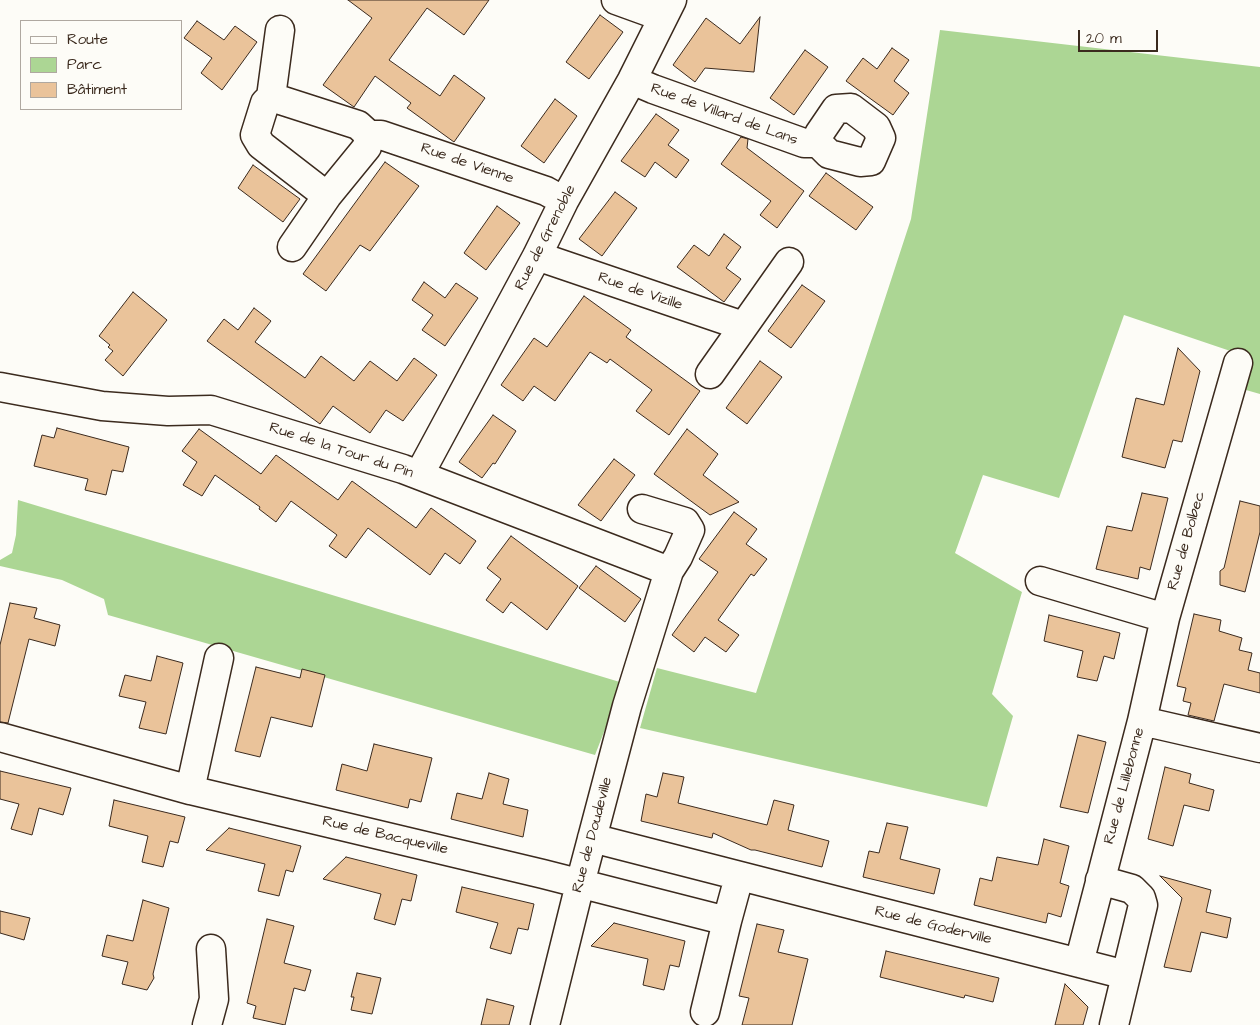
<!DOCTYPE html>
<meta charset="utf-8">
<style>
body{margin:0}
#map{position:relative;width:1260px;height:1025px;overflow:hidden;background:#fdfcf7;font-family:"Architects Daughter",sans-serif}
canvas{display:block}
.legend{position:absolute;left:20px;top:20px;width:162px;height:90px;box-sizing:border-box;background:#fdfcf7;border:1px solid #afa8a0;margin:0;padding:6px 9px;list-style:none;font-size:15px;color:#3b2a1e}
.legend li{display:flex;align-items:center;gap:10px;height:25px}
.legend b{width:25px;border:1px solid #afa8a0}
.scale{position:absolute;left:1078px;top:30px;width:80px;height:22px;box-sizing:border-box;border:2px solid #3b2a1e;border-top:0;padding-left:6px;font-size:15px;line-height:18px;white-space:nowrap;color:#3b2a1e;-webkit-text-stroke:4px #fdfcf7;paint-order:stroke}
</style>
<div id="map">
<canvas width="1260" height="1025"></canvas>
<ul class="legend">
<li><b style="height:6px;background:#fdfcf7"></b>Route</li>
<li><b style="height:14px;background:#acd694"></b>Parc</li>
<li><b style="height:14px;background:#eac39a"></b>Bâtiment</li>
</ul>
<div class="scale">20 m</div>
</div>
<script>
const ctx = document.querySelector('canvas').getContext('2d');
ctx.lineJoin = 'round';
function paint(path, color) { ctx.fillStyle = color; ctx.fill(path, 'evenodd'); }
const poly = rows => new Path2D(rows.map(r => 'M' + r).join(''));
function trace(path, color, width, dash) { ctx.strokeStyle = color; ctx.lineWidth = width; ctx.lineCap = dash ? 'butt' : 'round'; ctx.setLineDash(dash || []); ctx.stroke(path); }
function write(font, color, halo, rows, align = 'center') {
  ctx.font = font + ' "Architects Daughter",sans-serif'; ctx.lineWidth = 4.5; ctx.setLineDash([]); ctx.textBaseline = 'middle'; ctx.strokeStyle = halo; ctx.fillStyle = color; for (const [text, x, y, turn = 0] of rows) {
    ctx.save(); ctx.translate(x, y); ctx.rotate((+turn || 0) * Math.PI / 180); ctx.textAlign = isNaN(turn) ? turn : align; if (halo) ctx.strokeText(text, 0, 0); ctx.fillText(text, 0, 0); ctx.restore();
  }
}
const green = poly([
 [940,30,1260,67,1260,394,1246,390,1251,358,1124,315,1059,498,983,475,955,553,1022,592,992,694,1013,716,987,807,640,728,657,668,756,693,911,219],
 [18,500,623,683,595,755,108,615,104,599,62,580,0,566,0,560,12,553,16,535]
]);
const building = poly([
 [348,0,489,0,464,35,427,8,389,60,440,96,454,75,485,98,454,142,407,108,411,103,375,76,354,107,323,85,372,18,348,0],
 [600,15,623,32,589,79,566,62,600,15],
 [760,17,754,72,705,68,695,82,673,65,706,18,740,44,760,17],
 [197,21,224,40,235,26,257,42,222,90,201,73,212,58,184,38,197,21],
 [892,48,909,60,894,81,909,93,893,115,846,81,863,58,877,69,892,48],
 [805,50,828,67,794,115,770,98,805,50],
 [555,99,577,116,544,163,521,146,555,99],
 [656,114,679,130,668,145,689,160,676,178,655,162,645,177,621,161,656,114],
 [741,137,748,139,747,148,804,191,777,228,760,215,771,201,721,164,741,137],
 [385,162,419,186,370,251,360,245,326,291,303,274,385,162],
 [253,165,300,199,283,222,238,188,253,165],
 [826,173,873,207,856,230,809,196,826,173],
 [615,192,637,208,602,256,579,239,615,192],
 [497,206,520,223,486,270,464,253,497,206],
 [724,234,741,247,726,268,741,279,724,302,677,267,694,245,709,256,724,234],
 [424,282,445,298,456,283,478,298,445,346,422,330,433,315,412,300,424,282],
 [802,285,825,301,791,348,768,331,802,285],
 [133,292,167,320,123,376,105,360,113,351,108,347,110,345,99,336,133,292],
 [584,296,631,330,626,337,700,391,669,435,636,411,652,390,610,359,607,363,590,352,555,401,534,386,523,401,501,385,534,338,547,347,584,296],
 [254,308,271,321,255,342,305,378,321,356,354,381,370,361,397,381,414,358,437,375,403,421,386,410,370,433,333,406,320,424,207,341,224,319,238,330,254,308],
 [1178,348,1200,371,1182,442,1173,440,1165,468,1122,457,1136,398,1164,405,1178,348],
 [760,361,782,377,747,424,726,408,760,361],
 [493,415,516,431,495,464,493,463,482,478,459,462,493,415],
 [57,428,129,447,123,472,112,470,106,495,85,490,88,479,34,466,42,435,54,438,57,428],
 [199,429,261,474,276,455,338,500,352,481,416,528,431,508,476,541,460,564,445,553,430,575,368,528,346,558,329,546,337,535,291,501,276,522,259,509,260,507,215,475,202,496,183,485,197,462,182,451,199,429],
 [687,429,718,454,703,475,739,502,710,515,654,474,687,429],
 [614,459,635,475,601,521,578,505,614,459],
 [1142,493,1168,498,1150,570,1140,567,1138,579,1096,569,1107,526,1132,531,1142,493],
 [1240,501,1260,506,1260,532,1245,592,1220,585,1220,571,1224,568,1240,501],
 [734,512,757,529,746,544,767,559,754,576,751,574,718,620,739,635,726,652,705,637,694,652,672,635,718,572,699,559,734,512],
 [511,536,578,586,547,630,511,602,503,613,486,600,501,579,487,568,511,536],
 [596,566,641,599,625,622,579,588,596,566],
 [10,603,37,608,34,618,60,625,55,646,29,639,8,723,0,722,0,645,10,603],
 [1194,614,1221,620,1219,631,1242,638,1239,650,1252,653,1248,670,1260,673,1260,693,1224,684,1214,721,1188,715,1191,703,1183,701,1186,688,1177,686,1194,614],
 [1049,615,1120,633,1114,659,1104,656,1097,681,1077,677,1083,651,1044,641,1049,615],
 [157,656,183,663,166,734,139,728,146,702,119,696,125,675,151,681,157,656],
 [256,667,300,678,302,669,325,675,312,727,271,717,260,757,235,751,256,667],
 [1078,735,1106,742,1088,813,1060,807,1078,735],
 [374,744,432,758,421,802,410,799,408,808,336,790,342,764,367,771,374,744],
 [1165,767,1191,774,1189,783,1214,790,1209,811,1184,805,1173,846,1148,839,1165,767],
 [0,771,71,788,63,815,39,808,32,835,11,829,19,804,0,799,0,771],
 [489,773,509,779,503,804,528,810,523,837,451,819,457,793,482,799,489,773],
 [663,773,684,777,678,803,767,825,774,800,794,805,788,830,829,841,822,867,755,850,751,850,713,833,712,838,641,821,646,794,657,797,663,773],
 [114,800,185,817,178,843,170,841,163,867,142,862,148,836,109,826,114,800],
 [887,823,908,827,900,859,940,869,934,894,863,877,869,851,879,853,887,823],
 [229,828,301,846,293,872,286,870,279,896,258,891,265,864,206,850,229,828],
 [1044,839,1069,846,1060,883,1069,886,1061,917,1048,913,1046,923,974,905,980,878,992,881,997,857,1038,865,1044,839],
 [346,857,417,875,411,901,402,899,395,925,374,919,381,894,323,879,346,857],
 [1160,876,1211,890,1206,912,1231,918,1227,938,1201,932,1191,972,1164,967,1182,898,1160,876],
 [462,887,534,904,528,930,518,928,511,954,490,948,498,923,456,912,462,887],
 [143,900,169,908,153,974,154,978,147,990,122,984,128,962,102,956,107,935,133,941,143,900],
 [0,911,30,918,24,940,0,933,0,911],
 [267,919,294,926,284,963,311,970,305,991,294,988,285,1025,253,1018,256,1006,247,1003,267,919],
 [614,923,685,941,679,967,670,965,664,990,643,985,648,959,591,946,614,923],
 [757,924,784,930,778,952,808,959,792,1025,742,1025,749,998,739,996,757,924],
 [886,951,999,978,993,1002,965,995,964,998,880,977,886,951],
 [357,973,381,978,372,1014,351,1010,354,997,351,997,357,973],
 [1065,984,1088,1007,1083,1025,1055,1025,1065,984],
 [487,999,514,1006,509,1025,481,1025,487,999]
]);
const minor = poly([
 [616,0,663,17],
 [280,30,271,97,358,125,369,135],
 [632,80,653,89,804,143,818,143,829,154,860,162,871,161,881,138,876,127,851,108,836,109,819,134,818,143],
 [271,97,265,103,255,135,261,145,327,196],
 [292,247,327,196,367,147,369,135,381,135,546,191,564,201],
 [537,256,743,326],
 [710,374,789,262],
 [0,387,102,406,168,411,211,410,403,469,669,571],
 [419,475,537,256,564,201,632,80,672,0],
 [1040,581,1165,618],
 [1142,721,1165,618,1238,363],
 [0,737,190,790,543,874,727,921],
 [190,790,219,658],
 [592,838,1126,975],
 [1100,880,1132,889,1141,898,1143,905,1114,1025],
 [1079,963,1142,721,1260,748],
 [705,1012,727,921,739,877],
 [207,1025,214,999,211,949],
 [545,1025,580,884,627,706,669,571,678,557,690,530,685,522,642,509]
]);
const streetNames = [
 ["Rue de Villard de Lans",724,115,20],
 ["Rue de Vienne",467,164,19],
 ["Rue de Grenoble",546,238,-63],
 ["Rue de Vizille",640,292,19],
 ["Rue de la Tour du Pin",341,451,18],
 ["Rue de Bolbec",1187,541,-74],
 ["Rue de Lillebonne",1125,786,-75],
 ["Rue de Doudeville",593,835,-75],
 ["Rue de Bacqueville",385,836,13],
 ["Rue de Goderville",933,926,14]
];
paint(green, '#acd694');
paint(building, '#eac39a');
trace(building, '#3b2a1e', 1);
trace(minor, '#3b2a1e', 31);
trace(minor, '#fdfcf7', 28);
write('15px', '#3b2a1e', '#fdfcf7', streetNames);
</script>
